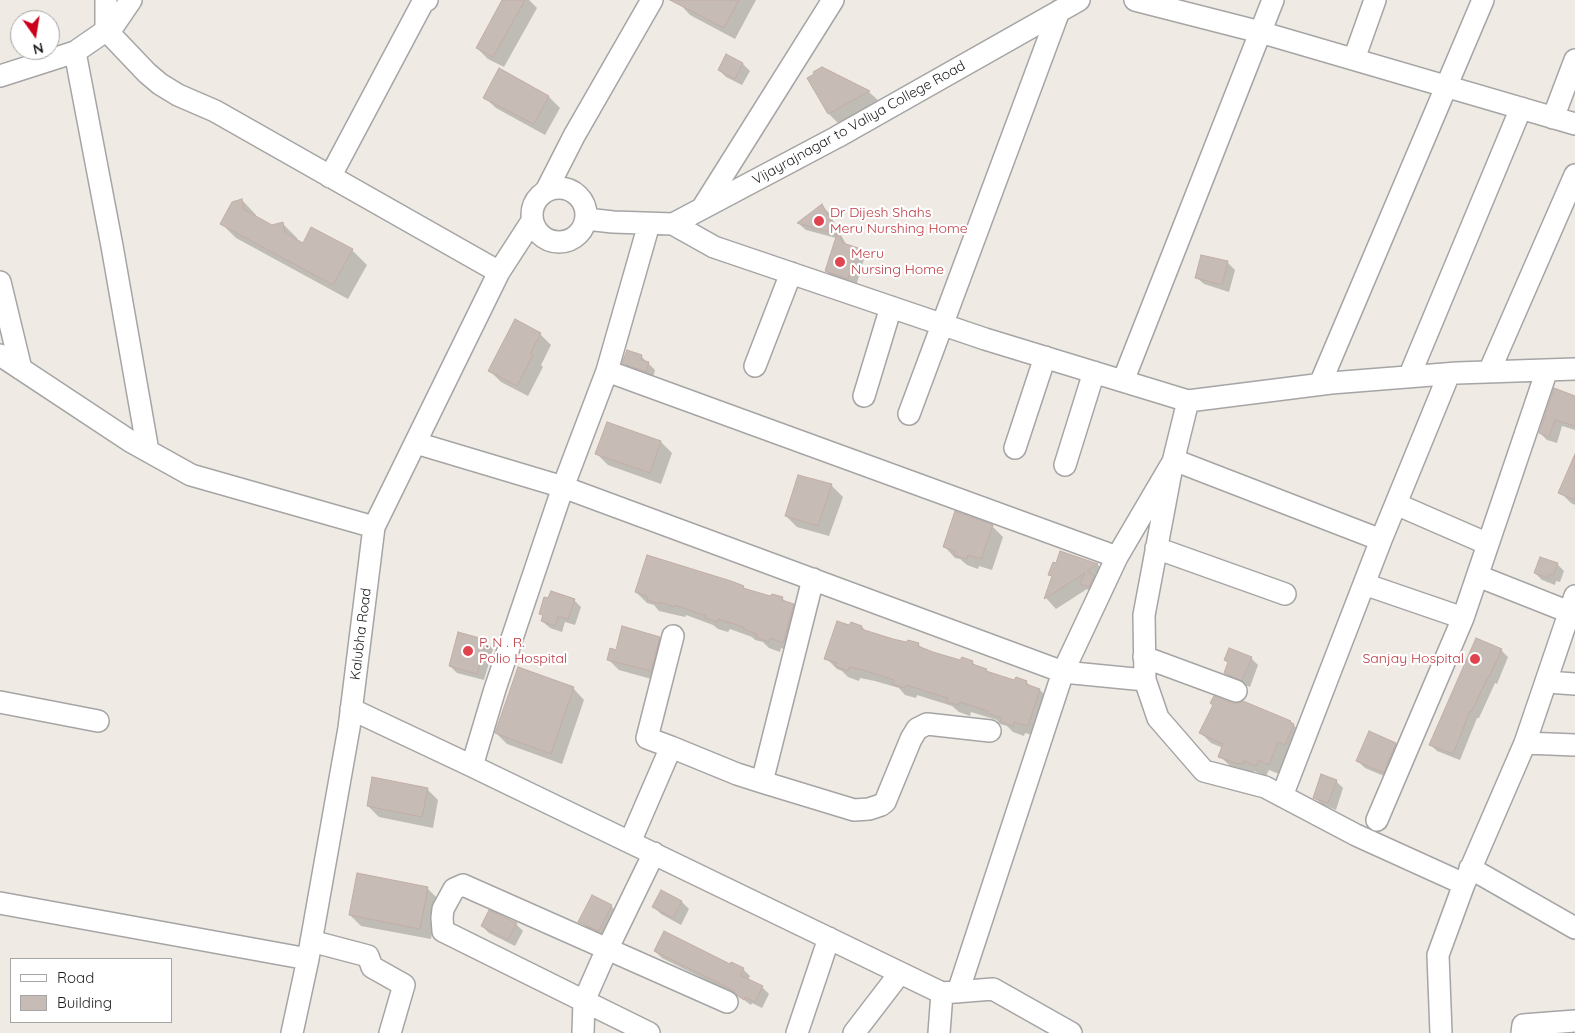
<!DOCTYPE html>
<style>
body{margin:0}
#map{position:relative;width:1575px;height:1033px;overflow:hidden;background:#efeae3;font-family:Quicksand,sans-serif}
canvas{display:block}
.legend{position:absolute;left:10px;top:958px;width:162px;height:65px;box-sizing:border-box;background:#fff;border:1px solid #a5a5a5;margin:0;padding:6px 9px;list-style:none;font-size:15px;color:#1e1e1e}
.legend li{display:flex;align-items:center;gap:10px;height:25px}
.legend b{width:25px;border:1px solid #a5a5a5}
.north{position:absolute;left:10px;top:10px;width:50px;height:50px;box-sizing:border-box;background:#fff;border:1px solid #a5a5a5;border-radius:50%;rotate:167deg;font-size:14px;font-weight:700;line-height:20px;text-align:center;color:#1e1e1e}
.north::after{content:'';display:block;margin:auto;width:18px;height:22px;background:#cb001b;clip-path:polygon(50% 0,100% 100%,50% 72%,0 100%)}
</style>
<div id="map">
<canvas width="1575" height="1033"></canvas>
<ul class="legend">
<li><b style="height:6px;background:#fff"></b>Road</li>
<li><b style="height:14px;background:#c7bbb6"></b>Building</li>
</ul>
<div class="north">N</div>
</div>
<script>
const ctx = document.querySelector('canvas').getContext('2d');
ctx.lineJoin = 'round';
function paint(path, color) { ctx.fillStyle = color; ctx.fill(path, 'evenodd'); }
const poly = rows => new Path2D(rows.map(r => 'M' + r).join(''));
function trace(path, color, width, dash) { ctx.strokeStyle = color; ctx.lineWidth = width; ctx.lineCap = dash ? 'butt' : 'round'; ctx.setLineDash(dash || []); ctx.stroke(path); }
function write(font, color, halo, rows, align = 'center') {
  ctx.font = font + ' Quicksand,sans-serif'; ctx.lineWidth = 4.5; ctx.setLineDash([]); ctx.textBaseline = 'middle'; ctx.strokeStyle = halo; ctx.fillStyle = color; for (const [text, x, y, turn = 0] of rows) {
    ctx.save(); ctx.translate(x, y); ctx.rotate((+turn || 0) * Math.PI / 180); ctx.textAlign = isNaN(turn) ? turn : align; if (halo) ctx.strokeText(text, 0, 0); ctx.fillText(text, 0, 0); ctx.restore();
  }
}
const shadow = poly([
 [504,0,529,0,537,8,504,67,488,59,477,48],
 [680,0,756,0,735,39,690,15,679,3],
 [743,64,750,71,742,85,726,77,719,70],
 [822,68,869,92,880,102,840,125,829,114,809,78],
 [484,97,549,97,560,108,545,135,496,108],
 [242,200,256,215,257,218,272,226,283,224,297,238,298,242,303,244,352,250,367,265,348,299,236,238,221,223],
 [822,206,829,213,847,246,858,249,865,256,856,286,833,278,826,271,836,238,806,230,799,224],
 [1227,262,1235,270,1229,292,1204,284,1196,277],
 [540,334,551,345,541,365,543,367,528,396,501,382,490,371],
 [641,356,655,370,653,378,631,370,624,363],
 [1575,396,1575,430,1562,426,1557,443,1547,440,1540,433],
 [608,423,661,442,672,453,661,484,608,465,597,454],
 [1575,473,1575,505,1571,503,1560,492],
 [799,476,832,486,843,497,829,536,797,527,786,516],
 [992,526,1003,537,992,570,979,566,978,569,967,565,960,559,955,558,944,546],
 [1061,552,1098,565,1108,575,1093,595,1087,589,1056,609,1046,598,1053,577,1050,574,1057,565],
 [1557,564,1564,571,1560,582,1556,581,1555,585,1542,580,1535,573],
 [743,587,746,590,770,598,782,598,787,603,793,605,804,616,794,653,781,648,780,652,769,648,763,642,755,640,752,637,730,629,728,632,718,629,713,625,686,615,685,617,659,611,654,605,647,603,636,592],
 [574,600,581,607,575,625,565,622,562,632,550,628,542,621,544,617,540,613],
 [850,627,862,627,867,632,893,641,918,644,924,650,960,662,972,662,978,667,986,670,990,674,1014,682,1026,682,1032,687,1040,690,1051,701,1039,737,1025,733,1024,736,1013,732,1007,726,1000,724,997,720,971,712,970,716,959,712,952,706,917,695,916,698,905,695,899,688,875,681,860,678,859,681,848,677,842,671,837,669,826,658],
 [659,638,670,649,662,682,619,670,608,659,617,651],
 [486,641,493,649,484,680,457,673,450,666],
 [1501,650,1508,657,1497,684,1495,683,1479,718,1477,718,1460,760,1437,751,1430,744],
 [1251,658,1258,665,1250,687,1233,680,1226,673,1229,664,1226,660],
 [573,688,584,700,562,764,507,744,496,733],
 [1243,702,1291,722,1300,732,1295,754,1288,751,1279,774,1269,770,1266,776,1254,771,1253,774,1248,774,1230,766,1220,756,1223,748,1211,743,1201,733,1232,704],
 [1396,744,1403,751,1391,779,1365,768,1358,761],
 [1336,781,1343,788,1336,810,1321,804,1314,797],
 [427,789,438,800,433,828,379,817,368,806],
 [427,888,438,899,431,939,361,926,350,915],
 [662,892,682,902,689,909,681,925,661,914,654,907],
 [611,906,618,913,606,938,587,928,580,921],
 [516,924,523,931,515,946,489,933,482,926],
 [655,951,743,969,750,976,748,980,762,987,769,994,762,1008,752,1003,751,1005,740,997,662,958]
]);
const building = poly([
 [502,0,525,0,493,57,476,48,502,0],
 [670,0,739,0,724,28,670,0],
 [726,54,743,63,735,79,718,70,726,54],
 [822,67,870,91,828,114,807,78,814,74,813,72,822,67],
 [499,68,549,96,534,124,483,98,499,68],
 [242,199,243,209,272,225,283,222,285,233,303,243,311,227,353,249,333,285,220,224,232,202,242,199],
 [822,204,843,243,858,248,848,279,825,271,837,234,797,223,822,204],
 [1201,255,1228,261,1222,285,1195,278,1201,255],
 [515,319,541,333,530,354,533,355,517,386,488,371,515,319],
 [627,350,642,355,641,360,649,362,646,372,622,363,627,350],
 [1554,388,1575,396,1575,426,1555,420,1549,437,1539,433,1554,388],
 [607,422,661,441,650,473,595,454,607,422],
 [1575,454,1575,500,1558,493,1575,454],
 [798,475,832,484,818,526,785,516,798,475],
 [955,511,993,525,981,559,968,555,967,559,954,555,955,551,943,547,955,511],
 [1060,551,1098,564,1087,571,1094,576,1089,587,1080,584,1085,573,1044,599,1052,576,1048,575,1053,562,1056,563,1060,551],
 [647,555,731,581,744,586,743,588,770,596,772,594,783,597,782,600,794,604,783,643,770,638,769,642,756,637,757,634,743,629,744,627,718,619,717,622,705,618,706,616,675,605,674,607,660,602,660,604,647,600,648,597,635,592,647,555],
 [1540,557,1558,563,1553,576,1549,574,1548,578,1534,573,1540,557],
 [551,591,575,599,568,619,558,616,555,626,541,621,543,615,539,614,544,597,548,598,551,591],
 [837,621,849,625,851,622,862,626,861,629,893,639,906,642,908,640,919,643,918,646,933,652,960,660,962,657,973,661,972,664,987,669,986,671,1014,680,1016,677,1027,681,1026,684,1040,689,1028,726,1014,722,1013,726,1000,721,1002,718,987,713,988,711,960,702,959,705,946,702,948,698,906,685,905,688,892,684,894,680,863,670,849,667,848,671,835,666,837,663,824,659,837,621],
 [622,626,660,637,651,671,607,660,610,648,616,650,622,626],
 [458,632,487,640,477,674,449,666,458,632],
 [1476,638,1502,649,1489,677,1488,677,1471,712,1470,711,1453,754,1429,745,1476,638],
 [1229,648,1252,657,1242,681,1224,673,1228,662,1224,660,1229,648],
 [518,667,574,687,551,754,495,733,518,667],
 [1214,696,1232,703,1238,703,1243,701,1291,721,1290,722,1294,724,1285,745,1278,742,1269,765,1259,760,1256,766,1244,761,1243,764,1239,763,1238,764,1218,757,1223,744,1199,733,1213,705,1210,703,1214,696],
 [1369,731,1396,743,1384,773,1356,761,1369,731],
 [1321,774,1337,780,1328,803,1313,798,1321,774],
 [372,777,428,788,422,817,367,806,372,777],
 [357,873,428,887,420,929,349,915,357,873],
 [661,890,682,901,673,918,652,907,661,890],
 [592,895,612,905,599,931,578,922,592,895],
 [489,910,517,923,508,940,481,926,489,910],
 [664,931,730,964,731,962,744,968,740,975,763,986,755,1002,745,997,744,1000,738,996,733,990,654,951,664,931]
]);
const minor = poly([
 [106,0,106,30,147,73,160,84,178,95,215,111,499,272],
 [1135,0,1260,32,1575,124],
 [75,52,112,246,148,451],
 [1354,59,1375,0],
 [0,76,75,52,114,25,131,0],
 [1553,118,1575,60],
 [330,177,423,2,427,0],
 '532 215a27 27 0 1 1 54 0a27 27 0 1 1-54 0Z',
 [546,191,574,136,652,0],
 [703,207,833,0],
 [586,219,613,222,673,224,837,137,1079,0],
 [673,224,714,247,985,339,1188,401,1331,383,1457,373,1575,369],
 [0,282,21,369],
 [0,355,130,441,191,475,374,527],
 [755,366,791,273],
 [607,371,1117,557],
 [1489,372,1575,175],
 [1409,377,1521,108],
 [1123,381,1273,0],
 [1320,384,1483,0],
 [864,396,891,307],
 [1188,401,1172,466,1144,615,1145,680,1158,718,1204,771,1265,787,1356,835,1464,884],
 [909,414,1059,11],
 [416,443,563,487,1063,672,1145,680],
 [1015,448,1045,357],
 [1065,465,1094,372],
 [1396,504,1488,544],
 [1156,548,1285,594],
 [1478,576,1569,612,1575,612],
 [1364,584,1463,618],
 [1144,657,1236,691],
 [1547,682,1575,684],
 [0,702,98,721],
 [351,709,472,766,495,689,563,487,607,371,649,224],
 [1525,743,1575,745],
 [671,747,737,774,762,782,854,810,869,809,881,805,885,802,911,739,917,729,927,724,990,731],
 [472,766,942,993,993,989,1071,1033],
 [762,782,813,579],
 [1282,796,1381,540,1449,374],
 [1377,820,1463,618,1547,370],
 [630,842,671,747,647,738,673,636],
 [1470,868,1575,928],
 [0,903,308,959],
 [311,941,368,956,372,967,404,985,390,1033],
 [958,992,1063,672,1117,557,1174,460,1381,540],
 [292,1033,308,959,349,728,374,527,499,272,532,221],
 [583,1033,584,1001,443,931,442,918,443,909,454,889,463,885,727,1002],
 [649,1033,584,1001,603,958,654,853],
 [797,1033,829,938],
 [854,1033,900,973],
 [939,1033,942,993],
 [1441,1033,1438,955,1464,884,1525,743,1575,596],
 [1522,1033,1523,1025,1575,1021]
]);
const markers = [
 [819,221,6,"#e0444e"],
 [840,262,6,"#e0444e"],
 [468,651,6,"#e0444e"],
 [1475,659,6,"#e0444e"]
];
const streetNames = [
 ["Vijayrajnagar to Valiya College Road",859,123,-29],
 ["Kalubha Road",361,634,-83]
];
const healthNames = [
 ["Dr Dijesh Shahs",830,213],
 ["Meru Nurshing Home",830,229],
 ["Meru",851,254],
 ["Nursing Home",851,270],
 ["P. N . R.",479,643],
 ["Polio Hospital",479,659],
 ["Sanjay Hospital",1464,659,"right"]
];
paint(shadow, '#0003');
paint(building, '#c7bbb6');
trace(building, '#c2ada4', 1);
trace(minor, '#a5a5a5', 24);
trace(minor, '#fff', 21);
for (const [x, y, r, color] of markers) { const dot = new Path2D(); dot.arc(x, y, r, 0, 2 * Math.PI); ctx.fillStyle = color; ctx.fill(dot); trace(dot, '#fff', 2); }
write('14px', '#1e1e1e', '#fff', streetNames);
write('14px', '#be3a42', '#fff', healthNames, 'left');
</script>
